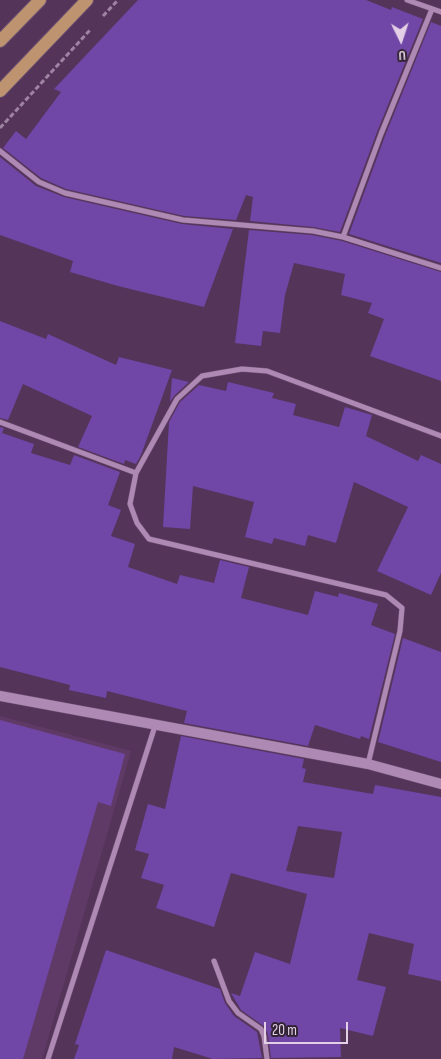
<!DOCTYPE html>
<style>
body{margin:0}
#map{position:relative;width:441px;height:1059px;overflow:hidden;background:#55345a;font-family:"Sofia Sans Condensed",sans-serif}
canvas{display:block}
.north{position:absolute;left:376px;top:15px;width:50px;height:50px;-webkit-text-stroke:4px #322334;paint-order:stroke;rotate:176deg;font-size:14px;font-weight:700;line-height:20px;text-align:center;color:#e3cfe6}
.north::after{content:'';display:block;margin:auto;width:18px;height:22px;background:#e3cfe6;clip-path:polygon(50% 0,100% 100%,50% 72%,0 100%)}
.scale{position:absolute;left:264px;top:1022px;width:84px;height:22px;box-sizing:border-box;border:2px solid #e3cfe6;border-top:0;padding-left:6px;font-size:15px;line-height:18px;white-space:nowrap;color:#e3cfe6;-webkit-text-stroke:4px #322334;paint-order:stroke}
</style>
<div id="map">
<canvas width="441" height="1059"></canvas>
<div class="north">U</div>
<div class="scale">20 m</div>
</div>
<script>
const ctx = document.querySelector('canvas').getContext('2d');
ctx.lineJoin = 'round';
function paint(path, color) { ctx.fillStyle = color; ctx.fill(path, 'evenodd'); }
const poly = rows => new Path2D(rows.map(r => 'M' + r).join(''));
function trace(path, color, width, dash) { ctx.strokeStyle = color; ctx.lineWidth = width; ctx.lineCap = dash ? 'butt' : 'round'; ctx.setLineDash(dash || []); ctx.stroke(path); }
const built = poly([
 [0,716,131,751,42,1059,0,1059]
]);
const building = poly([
 [138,0,366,0,391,10,392,7,423,19,377,132,340,232,313,227,250,221,253,197,246,195,236,220,184,216,66,189,41,178,3,148,16,131,26,139,61,92,54,89],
 [431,22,441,26,441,263,349,234,385,136],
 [0,157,36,186,64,197,182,224,233,229,204,307,118,286,70,272,73,261,0,235],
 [249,230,312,235,342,241,441,272,441,381,370,356,384,319,368,313,372,303,341,295,345,274,294,263,285,295,280,333,263,331,261,346,235,343],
 [0,321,46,339,48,334,116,365,119,357,172,370,141,455,136,464,125,460,124,464,78,447,92,416,23,384,8,420,0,418],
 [172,378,189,382,174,396,170,402],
 [228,382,274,393,272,398,296,404,293,415,339,427,345,407,372,415,366,436,418,461,421,455,441,464,441,573,431,595,377,571,408,507,354,482,336,543,308,535,305,546,274,538,272,544,245,537,254,502,193,486,190,529,163,527,169,422,180,402,199,385,226,391],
 [0,427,4,428,2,433,34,444,31,453,70,465,74,455,120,472,108,505,121,510,111,536,135,544,128,567,177,584,180,575,214,583,220,560,249,567,241,598,308,615,315,591,338,597,339,593,378,604,371,625,395,634,369,739,361,736,360,739,315,725,308,746,184,723,187,711,107,691,106,698,69,690,70,685,0,667],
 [403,638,441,652,441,762,378,742],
 [0,720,125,754,111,806,98,802,23,1059,0,1059],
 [181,736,304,759,302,768,306,769,303,782,373,794,375,785,441,797,441,981,408,974,414,944,369,933,357,980,386,987,373,1036,340,1028,341,1057,271,1058,268,1035,265,1027,241,1010,231,993,240,996,255,952,290,964,307,894,231,873,214,927,156,908,164,885,141,878,149,854,135,850,148,804,165,809],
 [298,826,342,832,334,878,286,871],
 [106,950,220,989,225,1003,234,1016,257,1032,262,1058,213,1059,174,1047,172,1059,74,1059,79,1045,75,1044]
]);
const path = poly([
 [103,16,118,0],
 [0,128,90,30]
]);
const street = poly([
 [407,0,441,12],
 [0,151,39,182,65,193,183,220,313,231,343,237,441,268],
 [343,237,381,134,432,9],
 [0,422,136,473],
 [368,764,400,631,402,608,386,595,149,539,137,523,130,504,136,473,177,399,202,376,242,369,267,371,441,436],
 [214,961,229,1001,238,1013,261,1029,264,1036,267,1059],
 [48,1059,155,726]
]);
const secondary = poly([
 [0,696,368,764,441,784]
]);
const primary = poly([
 [0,41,40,0],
 [0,91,87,0]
]);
paint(built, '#603a66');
paint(building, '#7046a6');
trace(street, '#6c5171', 6);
trace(secondary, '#6c5171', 11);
trace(primary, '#6c5171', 14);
trace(path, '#9e84a2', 3, [5, 2.5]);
trace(street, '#ad89b4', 5);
trace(secondary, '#ad89b4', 10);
trace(primary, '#be9470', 12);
</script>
